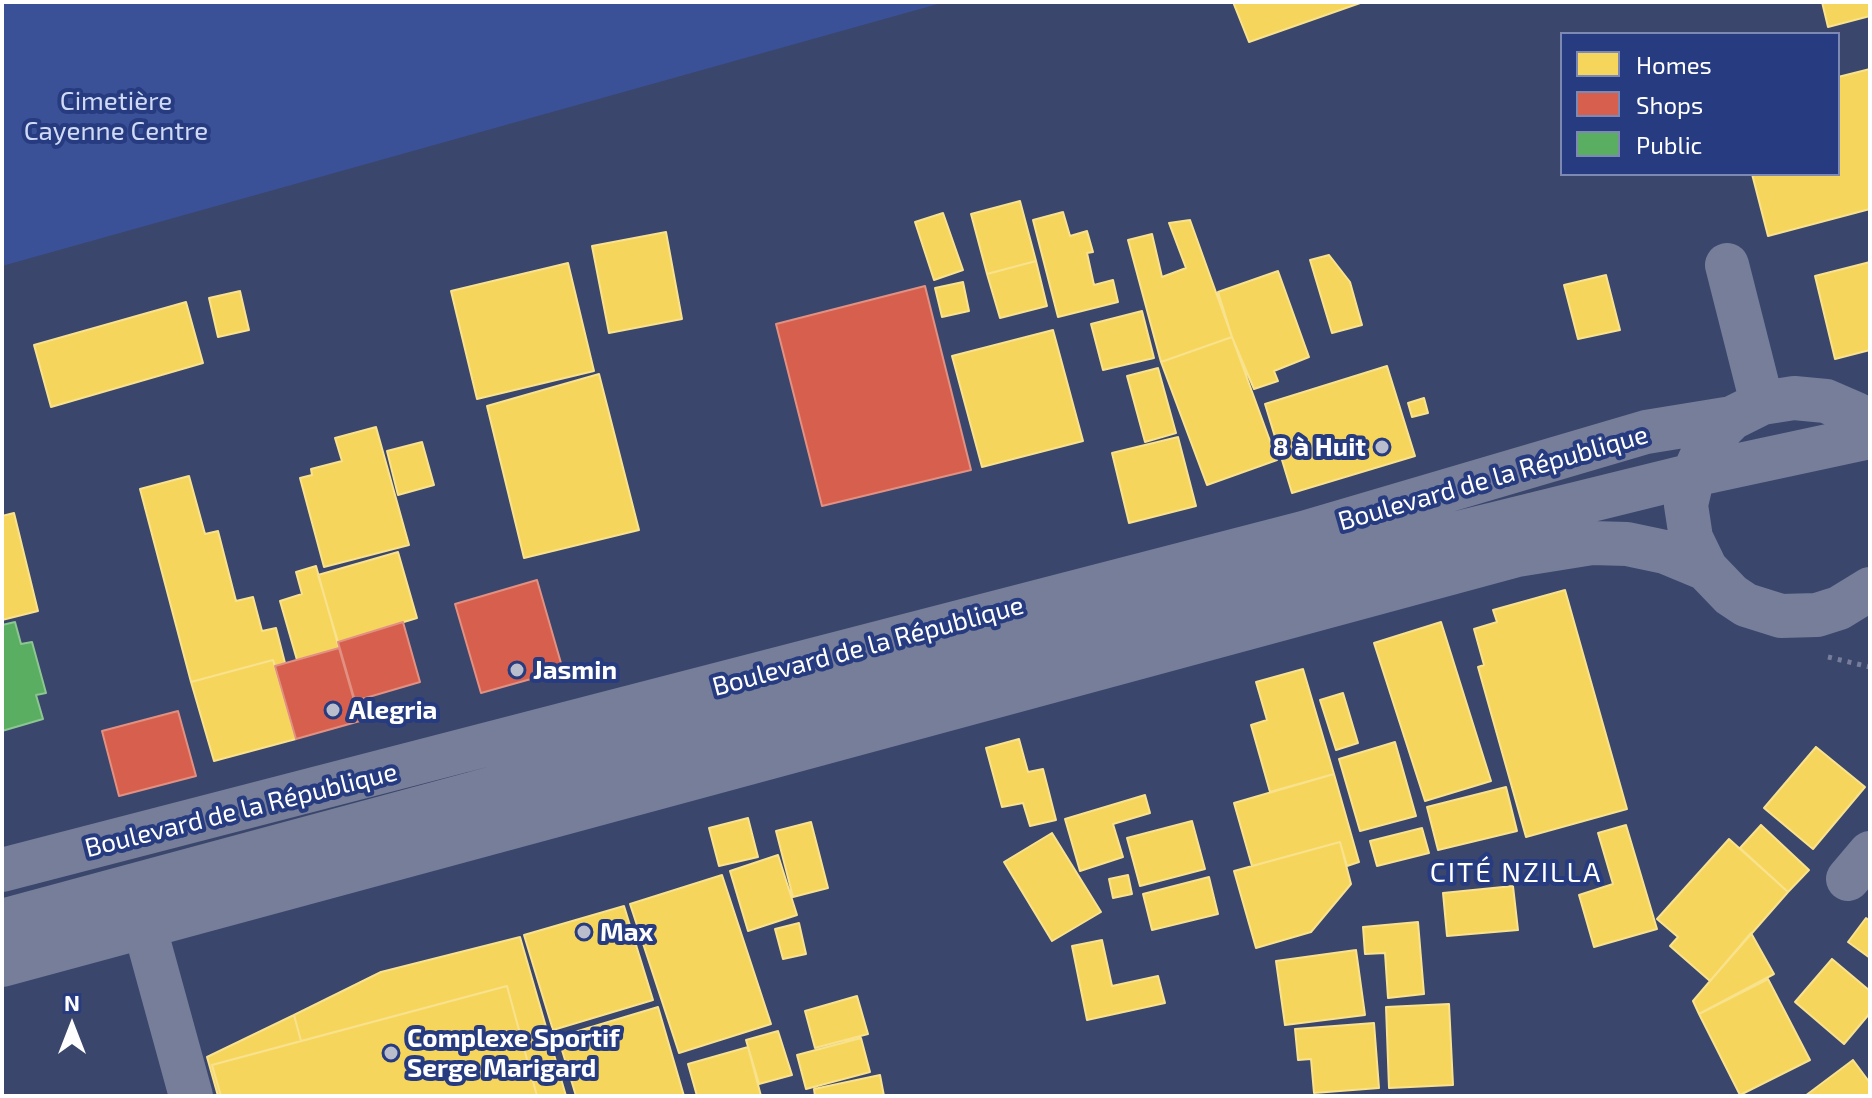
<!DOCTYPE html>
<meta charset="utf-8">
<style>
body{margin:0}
#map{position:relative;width:1872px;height:1098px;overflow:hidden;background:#3b466c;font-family:"Exo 2",sans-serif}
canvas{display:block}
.frame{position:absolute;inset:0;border:4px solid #fff;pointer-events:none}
.legend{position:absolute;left:1560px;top:32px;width:280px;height:144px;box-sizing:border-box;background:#273b80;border:2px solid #7d89b3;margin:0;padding:10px 14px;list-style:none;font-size:24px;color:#fff}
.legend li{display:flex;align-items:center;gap:16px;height:40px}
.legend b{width:40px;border:2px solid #7d89b3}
.north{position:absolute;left:32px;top:986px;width:80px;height:80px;-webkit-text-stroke:6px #273b80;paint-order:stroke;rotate:0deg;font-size:22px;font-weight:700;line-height:32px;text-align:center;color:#fff}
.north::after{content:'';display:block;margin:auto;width:28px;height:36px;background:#fff;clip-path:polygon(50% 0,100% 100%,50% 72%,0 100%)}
</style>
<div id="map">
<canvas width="1872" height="1098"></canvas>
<div class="frame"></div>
<ul class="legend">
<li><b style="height:22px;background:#f6d55c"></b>Homes</li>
<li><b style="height:22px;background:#d6604d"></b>Shops</li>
<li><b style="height:22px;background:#5aae61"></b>Public</li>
</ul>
<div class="north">N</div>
</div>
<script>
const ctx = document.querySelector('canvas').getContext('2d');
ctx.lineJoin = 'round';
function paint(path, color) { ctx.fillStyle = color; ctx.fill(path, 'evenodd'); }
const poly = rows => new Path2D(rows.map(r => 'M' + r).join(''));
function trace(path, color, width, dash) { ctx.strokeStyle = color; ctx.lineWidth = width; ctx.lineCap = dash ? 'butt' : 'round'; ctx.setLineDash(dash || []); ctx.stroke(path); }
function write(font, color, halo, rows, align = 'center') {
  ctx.font = font + ' "Exo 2",sans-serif'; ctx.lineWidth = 8; ctx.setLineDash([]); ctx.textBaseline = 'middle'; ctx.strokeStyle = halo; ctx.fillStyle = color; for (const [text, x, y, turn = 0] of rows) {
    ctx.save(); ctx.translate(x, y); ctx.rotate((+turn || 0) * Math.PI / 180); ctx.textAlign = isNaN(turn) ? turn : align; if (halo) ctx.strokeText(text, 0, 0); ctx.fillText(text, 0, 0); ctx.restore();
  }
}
const green = poly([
 [2,2,945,2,2,266]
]);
const homes = poly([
 [1233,2,1363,2,1249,42,1233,2],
 [1822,2,1870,2,1870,16,1828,27,1822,2],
 [1870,69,1870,209,1768,236,1752,174,1838,174,1838,77,1870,69],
 [1020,201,1036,261,987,274,971,214,1020,201],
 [1063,212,1070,236,1087,231,1093,252,1087,253,1094,285,1113,280,1118,302,1058,317,1033,220,1063,212],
 [943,213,963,270,934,280,915,222,943,213],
 [1190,220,1232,337,1161,362,1128,240,1152,234,1162,277,1186,268,1169,223,1190,220],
 [666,232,682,319,609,333,592,246,666,232],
 [1329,255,1350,282,1362,325,1332,333,1310,260,1329,255],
 [1036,261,1047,306,1000,318,987,274,1036,261],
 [1870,262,1870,350,1835,359,1815,276,1870,262],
 [568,263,594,371,477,399,451,291,568,263],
 [1278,271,1309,357,1274,371,1278,381,1254,389,1232,337,1218,292,1278,271],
 [1606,275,1620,330,1578,339,1564,285,1606,275],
 [963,282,969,311,942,317,935,288,963,282],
 [240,291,249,330,218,337,209,298,240,291],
 [186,302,203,363,51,407,34,345,186,302],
 [1142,311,1154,358,1103,370,1091,324,1142,311],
 [1053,330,1083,441,982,467,952,356,1053,330],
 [1232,337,1277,460,1207,485,1161,362,1232,337],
 [1387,366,1415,456,1292,493,1265,404,1387,366],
 [1158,368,1176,433,1145,442,1127,376,1158,368],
 [599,374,639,530,524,558,487,406,599,374],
 [1424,398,1428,413,1412,417,1408,403,1424,398],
 [376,427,409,545,324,567,300,478,312,475,311,469,342,461,335,438,376,427],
 [1178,437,1196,506,1129,523,1112,453,1178,437],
 [422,442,434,485,398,495,387,451,422,442],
 [189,476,205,534,218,531,236,601,253,597,262,631,276,628,285,663,275,666,273,660,191,682,140,489,189,476],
 [14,513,38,611,2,620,2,516,14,513],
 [398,552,417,618,338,642,318,575,398,552],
 [316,566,339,648,297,660,280,601,302,594,296,572,316,566],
 [1565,590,1627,809,1526,837,1478,667,1484,665,1474,629,1497,622,1493,610,1565,590],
 [1441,622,1491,781,1425,801,1374,643,1441,622],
 [273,660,296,739,214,761,191,682,273,660],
 [1303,669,1334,774,1270,792,1251,725,1267,720,1256,682,1303,669],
 [1343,693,1358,743,1336,750,1320,700,1343,693],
 [1019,739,1028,772,1043,769,1056,820,1030,826,1023,803,1002,807,986,748,1019,739],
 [1395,742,1416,816,1360,831,1339,759,1395,742],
 [1816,747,1865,787,1813,849,1764,808,1816,747],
 [1334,774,1359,862,1347,866,1340,842,1252,866,1234,803,1334,774],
 [1506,787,1517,831,1438,850,1427,807,1506,787],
 [1145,795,1150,813,1113,824,1123,857,1080,871,1065,819,1145,795],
 [748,818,758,857,719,866,709,828,748,818],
 [1192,821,1205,869,1140,886,1127,838,1192,821],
 [811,822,828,888,793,897,776,831,811,822],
 [1626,825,1657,929,1594,947,1579,895,1613,884,1598,833,1626,825],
 [1761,825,1809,870,1788,892,1740,848,1761,825],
 [1422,828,1429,853,1377,866,1370,841,1422,828],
 [1052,833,1101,912,1052,941,1004,862,1052,833],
 [1729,839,1788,892,1710,981,1670,946,1678,937,1657,919,1729,839],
 [1340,842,1351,884,1311,932,1256,948,1234,871,1340,842],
 [778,855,797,915,748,931,730,871,778,855],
 [722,875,771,1024,679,1053,630,904,722,875],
 [1128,875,1132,894,1113,898,1109,879,1128,875],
 [1209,877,1218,914,1152,930,1143,894,1209,877],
 [1513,886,1518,930,1447,936,1443,893,1513,886],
 [624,906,653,1000,553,1030,524,935,624,906],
 [1866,918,1870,921,1870,958,1848,942,1866,918],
 [1418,922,1424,994,1388,998,1385,953,1365,954,1363,927,1418,922],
 [799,923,806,954,783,959,775,929,799,923],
 [1751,933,1774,974,1699,1014,1693,1001,1751,933],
 [520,937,566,1096,537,1096,507,986,301,1041,294,1015,381,972,520,937],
 [1102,940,1112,986,1158,976,1165,1003,1087,1020,1072,946,1102,940],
 [1356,950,1365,1015,1285,1025,1276,961,1356,950],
 [1832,959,1870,991,1870,1013,1844,1044,1795,1002,1832,959],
 [1768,979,1810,1060,1740,1095,1699,1014,1768,979],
 [507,986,537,1096,221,1096,212,1065,507,986],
 [857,996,868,1034,815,1048,805,1011,857,996],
 [1449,1004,1453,1085,1389,1088,1386,1007,1449,1004],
 [658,1007,684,1096,576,1096,558,1037,658,1007],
 [294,1015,301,1041,212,1065,221,1096,218,1096,207,1057,294,1015],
 [1374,1023,1379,1088,1314,1093,1311,1059,1298,1060,1295,1029,1374,1023],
 [778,1031,792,1075,759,1084,746,1040,778,1031],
 [861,1038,870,1072,806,1089,797,1055,861,1038],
 [748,1047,761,1096,697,1096,688,1064,748,1047],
 [1853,1060,1870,1083,1870,1096,1805,1096,1853,1060],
 [880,1075,884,1096,815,1096,814,1089,880,1075]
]);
const shops = poly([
 [925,286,971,470,822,506,776,324,925,286],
 [537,580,563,670,481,693,455,604,537,580],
 [403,622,420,682,355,701,338,642,403,622],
 [339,648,360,721,296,739,275,666,339,648],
 [178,711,196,776,119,796,102,731,178,711]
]);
const public = poly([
 [15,622,21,644,32,642,46,693,36,695,43,719,2,731,2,625,15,622]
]);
const path = poly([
 [1828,657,1870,667]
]);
const minor = poly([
 [1727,265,1762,403],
 [1870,426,1856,414,1826,401,1794,398,1762,403,1732,418,1708,442,1693,475,1686,505,1691,538,1706,569,1731,595,1746,605,1781,616,1817,615,1839,608,1870,589],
 [2,870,1303,533,1646,432,1732,418],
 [1848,879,1870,853],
 [2,921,1219,592,1693,475,1870,437],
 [144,925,191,1096],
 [2,965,1517,555,1592,543,1627,544,1665,552,1706,569]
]);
const markers = [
 [1382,447,8,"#babecc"],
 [517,670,8,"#babecc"],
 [333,710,8,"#babecc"],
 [584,932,8,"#babecc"],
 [391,1053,8,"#babecc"]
];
const parkNames = [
 ["Cimetière",116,101],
 ["Cayenne Centre",116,131]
];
const poiNames = [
 ["8 à Huit",1366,447,"right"],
 ["Jasmin",533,670],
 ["Alegria",349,710],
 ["Max",600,932],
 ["Complexe Sportif",407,1038],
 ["Serge Marigard",407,1068]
];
const streetNames = [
 ["Boulevard de la République",1493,478,-16],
 ["Boulevard de la République",868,646,-15],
 ["Boulevard de la République",241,810,-14]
];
const neighbourhoodNames = [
 ["CITÉ NZILLA",1516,873]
];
paint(green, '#3b5197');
paint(homes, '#f6d55c');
trace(homes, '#f9e28d', 2);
paint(shops, '#d6604d');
trace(shops, '#e29082', 2);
paint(public, '#5aae61');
trace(public, '#8cc690', 2);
trace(path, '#767e9a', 5, [4, 6]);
trace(minor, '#767e9a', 44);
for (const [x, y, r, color] of markers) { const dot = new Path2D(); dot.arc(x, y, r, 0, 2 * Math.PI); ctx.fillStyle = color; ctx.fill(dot); trace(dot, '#273b80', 3); }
write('26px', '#d1daf5', '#273b80', parkNames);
write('bold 26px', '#fff', '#273b80', poiNames, 'left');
write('26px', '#fff', '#273b80', streetNames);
ctx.letterSpacing = '2px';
write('28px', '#fff', '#273b80', neighbourhoodNames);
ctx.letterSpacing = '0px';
</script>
